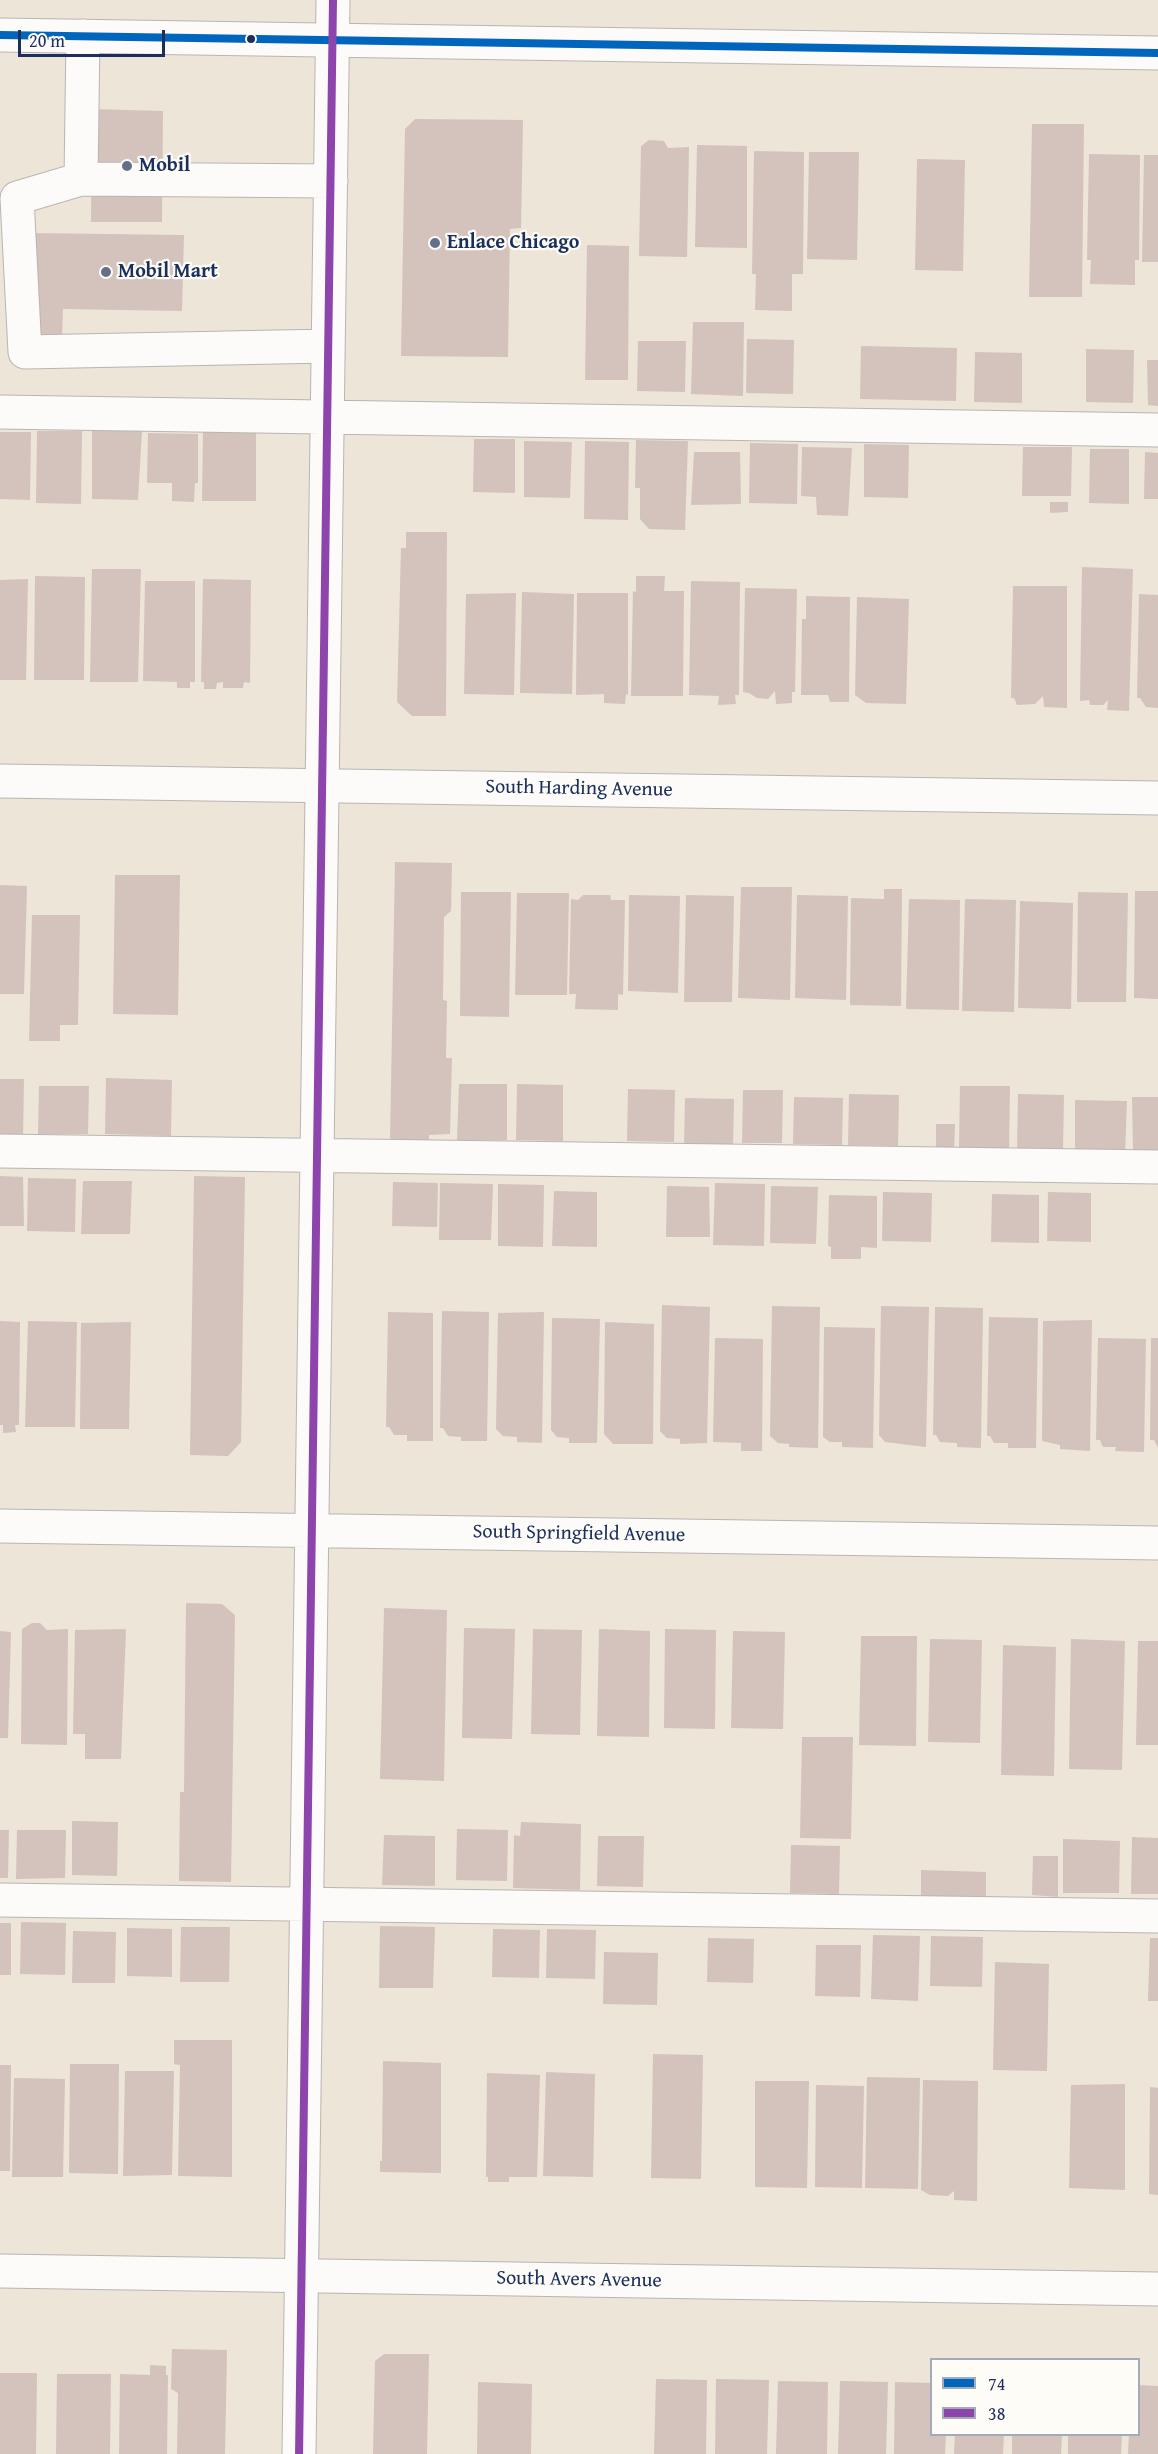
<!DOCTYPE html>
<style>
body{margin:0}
#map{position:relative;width:1158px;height:2454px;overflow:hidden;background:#ece5d8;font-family:"Gentium Book Plus",serif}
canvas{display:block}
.legend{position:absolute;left:930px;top:2358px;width:210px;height:78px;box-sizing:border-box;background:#fdfcf7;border:2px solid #a3aaba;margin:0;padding:8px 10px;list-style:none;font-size:18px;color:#1b2f5e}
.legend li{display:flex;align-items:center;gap:12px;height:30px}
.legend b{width:30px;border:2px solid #a3aaba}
.scale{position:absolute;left:18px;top:30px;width:147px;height:27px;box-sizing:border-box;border:3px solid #1b2f5e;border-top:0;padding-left:8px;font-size:18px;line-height:21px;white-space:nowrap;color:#1b2f5e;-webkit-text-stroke:4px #fdfcf7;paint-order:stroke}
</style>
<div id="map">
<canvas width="1158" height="2454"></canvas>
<ul class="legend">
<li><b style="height:8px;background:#0065bd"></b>74</li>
<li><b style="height:8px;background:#8e44ad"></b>38</li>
</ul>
<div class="scale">20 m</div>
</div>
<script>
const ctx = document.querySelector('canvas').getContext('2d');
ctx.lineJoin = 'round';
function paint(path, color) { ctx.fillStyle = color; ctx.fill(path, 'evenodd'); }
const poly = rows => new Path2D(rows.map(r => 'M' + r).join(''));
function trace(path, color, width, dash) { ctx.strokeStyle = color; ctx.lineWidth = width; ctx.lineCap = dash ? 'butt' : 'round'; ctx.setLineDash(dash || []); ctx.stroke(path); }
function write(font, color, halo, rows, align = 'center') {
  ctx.font = font + ' "Gentium Book Plus",serif'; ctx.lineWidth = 4.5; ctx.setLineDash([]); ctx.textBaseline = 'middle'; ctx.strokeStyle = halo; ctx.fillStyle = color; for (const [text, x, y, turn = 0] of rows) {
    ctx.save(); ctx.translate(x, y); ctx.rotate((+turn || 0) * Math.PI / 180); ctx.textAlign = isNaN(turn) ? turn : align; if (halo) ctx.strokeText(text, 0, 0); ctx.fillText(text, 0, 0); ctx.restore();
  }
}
const building = poly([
 [92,109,163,111,162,222,91,222],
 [415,119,523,120,521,228,510,229,508,357,401,356,405,129],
 [1032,124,1084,124,1082,297,1029,297],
 [649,140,664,141,668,148,689,147,687,257,639,256,641,146],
 [697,145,747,146,747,248,695,247],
 [754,151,804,152,803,274,792,274,792,311,755,310,756,274,752,274],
 [809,152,859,152,857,260,807,259],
 [1089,154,1140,155,1139,260,1135,260,1135,285,1090,284,1091,260,1087,260],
 [1144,155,1158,155,1158,262,1142,262],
 [917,159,965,160,963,271,915,270],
 [29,233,184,235,182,311,63,309,62,338,33,338],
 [587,245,629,246,628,380,585,380],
 [693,322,744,322,743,396,691,394],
 [747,339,794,340,793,394,746,393],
 [638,341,686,341,685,392,637,391],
 [861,346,957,348,956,401,860,399],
 [1086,349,1134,350,1133,403,1086,402],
 [975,352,1022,353,1022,403,974,402],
 [1147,360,1158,360,1158,406,1148,405],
 [92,430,142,431,138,500,92,499],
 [37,431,82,431,81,504,36,503],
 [0,432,31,432,30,500,0,499],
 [203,432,256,433,256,501,202,501],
 [148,433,198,434,198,483,195,483,194,502,172,501,172,483,147,483],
 [474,439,515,439,515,493,473,492],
 [636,440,688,441,685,530,649,529,640,519,640,488,635,488],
 [524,441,572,442,570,498,524,497],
 [585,441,629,442,628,520,584,519],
 [750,443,798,444,797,504,749,503],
 [864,444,909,445,908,498,864,497],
 [802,447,852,448,848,516,817,515,816,497,801,496],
 [1023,447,1072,447,1071,496,1022,496],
 [1090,449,1129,449,1129,504,1089,503],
 [694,452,740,452,741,504,691,505],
 [1145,452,1158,453,1158,499,1144,499],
 [1050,502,1068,502,1068,512,1050,513],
 [406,532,447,532,446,716,412,716,397,702,401,548,406,548],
 [1082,567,1133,569,1129,711,1107,710,1108,700,1103,705,1090,705,1089,700,1080,701],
 [92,569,141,569,138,682,90,682],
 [35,576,85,577,84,680,34,680],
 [636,576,665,576,664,591,684,591,683,696,631,696,633,591,636,592],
 [28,579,26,680,0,680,0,580],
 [203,579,251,580,250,683,244,682,243,688,223,688,223,682,217,683,216,689,204,689,204,682,201,682],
 [145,581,195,581,195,682,190,682,190,688,177,688,177,682,143,681],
 [691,581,740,582,739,695,735,695,736,704,718,705,719,696,689,695],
 [1013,586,1067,586,1067,708,1044,707,1043,696,1035,704,1017,705,1014,698,1011,698],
 [745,588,797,589,795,692,792,692,792,703,776,704,775,691,768,699,757,698,749,693,743,692],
 [522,592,574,594,572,694,520,693],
 [516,593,514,695,464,694,466,594],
 [577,593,628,593,628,695,626,694,625,704,604,703,604,694,576,695],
 [1139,594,1158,595,1158,708,1146,707,1140,698,1137,698],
 [806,596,850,597,849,702,830,702,828,695,801,695,802,619,806,619],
 [857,597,909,599,906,704,866,703,855,695],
 [395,862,452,863,451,911,444,917,443,1000,447,1001,446,1058,452,1058,450,1134,429,1135,429,1142,390,1142],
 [115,875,180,875,178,1015,113,1014],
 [0,885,27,886,24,994,0,994],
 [741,887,792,887,790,1000,738,998],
 [884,889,902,889,901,1006,850,1005,851,898,884,899],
 [1135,891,1158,891,1158,999,1134,998],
 [461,892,511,892,509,1017,460,1016],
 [1078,892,1128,893,1126,1002,1077,1002],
 [517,893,569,893,567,995,515,995],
 [583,895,610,895,611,900,625,900,623,995,618,994,618,1010,575,1009,576,994,569,994,571,899,578,900],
 [629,895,680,896,678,993,628,991],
 [686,895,734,896,732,1002,684,1002],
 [797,895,848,896,846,1000,795,998],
 [909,899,960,900,959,1010,906,1009],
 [965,899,1016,900,1014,1012,962,1011],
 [1020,901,1073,903,1071,1009,1018,1008],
 [32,915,80,915,78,1025,60,1025,60,1041,29,1041],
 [106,1078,172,1080,171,1136,105,1134],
 [0,1079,24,1079,23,1138,0,1137],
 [459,1084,507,1084,507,1140,457,1140],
 [517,1084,563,1085,563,1141,516,1140],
 [39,1086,89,1086,88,1134,38,1134],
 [960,1086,1010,1086,1009,1150,959,1149],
 [628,1089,675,1090,674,1142,627,1141],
 [743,1090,783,1090,782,1143,742,1143],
 [849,1094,899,1095,898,1146,848,1145],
 [1018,1094,1064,1095,1063,1149,1017,1148],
 [794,1097,843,1098,842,1145,793,1144],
 [1132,1097,1158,1097,1158,1151,1133,1151],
 [685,1098,734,1099,733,1148,684,1147],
 [1075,1100,1127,1101,1125,1154,1075,1152],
 [936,1124,955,1124,954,1150,936,1149],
 [0,1176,23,1177,24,1226,0,1226],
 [194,1176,245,1177,241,1442,228,1456,190,1455],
 [28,1178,76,1179,75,1232,27,1231],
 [83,1181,132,1181,130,1234,81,1234],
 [393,1182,438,1183,437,1227,392,1226],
 [440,1183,493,1184,491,1240,439,1240],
 [715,1183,765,1184,764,1246,713,1245],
 [498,1184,544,1185,543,1247,498,1246],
 [667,1186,709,1187,710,1237,666,1237],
 [771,1186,818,1187,816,1244,770,1243],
 [554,1191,597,1192,597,1247,552,1246],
 [883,1192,932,1193,931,1242,882,1241],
 [1048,1192,1091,1193,1091,1242,1047,1241],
 [992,1194,1039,1195,1039,1243,991,1242],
 [829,1195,877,1196,877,1248,861,1247,861,1259,831,1259,831,1247,828,1246],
 [662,1305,710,1307,707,1443,680,1444,680,1439,667,1438,660,1431],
 [772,1306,820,1307,818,1448,789,1447,789,1444,778,1443,770,1436],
 [881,1306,929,1307,926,1447,885,1442,879,1435],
 [935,1307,983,1308,981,1448,957,1447,957,1443,940,1442,936,1435,933,1435],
 [442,1311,489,1312,487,1441,461,1441,461,1437,448,1436,443,1428,440,1428],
 [388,1312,433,1313,433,1441,407,1441,407,1435,394,1435,389,1427,386,1427],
 [544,1312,542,1443,517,1442,517,1437,503,1436,496,1429,498,1313],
 [989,1317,1038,1318,1036,1448,1008,1448,1008,1443,994,1443,990,1436,987,1436],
 [552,1318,600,1319,597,1443,569,1443,569,1438,557,1437,551,1430],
 [1092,1320,1090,1451,1060,1449,1060,1445,1042,1441,1043,1321],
 [0,1321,20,1322,19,1425,15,1425,16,1432,3,1433,3,1425,0,1425],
 [28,1321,77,1322,75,1427,25,1427],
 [131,1322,129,1429,80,1429,81,1323],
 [605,1322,654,1324,653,1444,613,1444,604,1434],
 [824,1327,875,1328,873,1448,842,1447,842,1442,830,1442,823,1437],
 [715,1338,763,1339,762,1451,741,1451,741,1443,713,1442],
 [1098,1338,1146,1339,1144,1452,1115,1451,1116,1447,1103,1447,1100,1440,1096,1440],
 [1151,1338,1158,1338,1158,1448,1154,1440,1150,1440],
 [186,1603,222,1604,235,1615,231,1882,179,1881,180,1792,184,1792],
 [384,1608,447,1610,444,1781,380,1779],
 [32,1623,40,1623,47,1630,68,1629,67,1745,21,1744,22,1629],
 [464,1628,515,1629,512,1739,462,1738],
 [126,1629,121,1759,85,1759,85,1734,73,1734,75,1630],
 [533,1629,582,1630,580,1735,531,1734],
 [599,1629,650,1631,649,1737,597,1736],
 [665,1629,716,1630,715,1729,664,1728],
 [0,1631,11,1632,8,1738,0,1738],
 [733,1631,785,1632,783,1729,731,1728],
 [861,1636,917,1636,916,1746,859,1745],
 [930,1639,982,1640,980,1743,928,1742],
 [1071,1639,1125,1641,1122,1770,1069,1769],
 [1138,1641,1158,1641,1158,1745,1136,1745],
 [1003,1645,1056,1647,1054,1776,1001,1775],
 [802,1737,853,1737,851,1839,800,1838],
 [72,1821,118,1822,117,1876,72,1875],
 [521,1822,581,1824,580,1890,513,1888,514,1835,520,1836],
 [457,1829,508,1830,507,1881,456,1880],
 [0,1830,9,1830,8,1878,0,1878],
 [17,1830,66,1830,65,1878,16,1879],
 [384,1835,435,1836,435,1886,382,1885],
 [598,1836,644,1836,643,1887,597,1886],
 [1132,1837,1158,1838,1158,1894,1131,1894],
 [1063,1839,1120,1841,1119,1893,1063,1893],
 [791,1845,840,1846,839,1894,790,1893],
 [1033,1856,1058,1856,1058,1897,1032,1895],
 [921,1870,986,1872,986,1897,921,1896],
 [21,1922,66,1923,65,1975,20,1974],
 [0,1923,11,1923,11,1975,0,1975],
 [380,1926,435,1927,433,1988,379,1988],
 [181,1927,230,1927,229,1982,180,1982],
 [127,1928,172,1929,172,1977,127,1976],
 [493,1929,540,1930,539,1978,492,1977],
 [547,1929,596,1930,595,1979,546,1978],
 [73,1931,116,1932,115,1983,72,1983],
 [873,1935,920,1936,918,2001,871,1999],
 [931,1936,983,1937,982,1987,930,1986],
 [708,1938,754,1939,753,1983,707,1982],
 [1150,1938,1158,1938,1158,2001,1148,2001],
 [816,1945,861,1945,860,1997,815,1996],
 [604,1952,658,1953,657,2005,603,2004],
 [995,1962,1049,1964,1047,2071,993,2070],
 [174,2040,232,2040,232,2177,178,2176,180,2065,174,2064],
 [653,2054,703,2055,701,2179,651,2178],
 [383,2061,441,2063,441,2173,380,2172,380,2161,382,2161],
 [70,2064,119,2064,118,2174,69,2173],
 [0,2065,11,2065,10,2171,0,2171],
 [125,2071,174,2071,172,2175,123,2176],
 [546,2072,595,2074,593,2177,543,2176],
 [487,2073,540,2075,537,2177,509,2177,509,2182,488,2182,488,2177,486,2177],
 [867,2077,920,2078,918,2189,865,2188],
 [14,2078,65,2079,63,2177,12,2177],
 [923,2080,978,2081,977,2201,954,2200,954,2191,948,2196,930,2195,921,2190],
 [755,2081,809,2081,807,2188,755,2187],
 [1125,2084,1125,2190,1069,2188,1071,2085],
 [816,2085,864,2086,862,2188,815,2187],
 [1150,2087,1158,2088,1158,2195,1149,2194],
 [172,2349,227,2350,225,2454,177,2454,178,2393,171,2389],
 [384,2354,429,2354,427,2454,373,2454,375,2361],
 [150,2365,166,2366,166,2375,168,2375,167,2454,119,2454,120,2374,150,2375],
 [0,2373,37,2373,36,2454,0,2454],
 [57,2374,111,2374,110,2454,56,2454],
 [656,2379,707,2380,706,2454,654,2454],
 [716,2379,769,2380,767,2454,715,2454],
 [778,2381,828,2382,827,2454,776,2454],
 [840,2381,888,2382,886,2454,838,2454],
 [478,2382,532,2384,531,2454,477,2454],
 [895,2382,932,2383,932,2434,946,2434,945,2454,894,2454],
 [1138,2385,1158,2386,1158,2454,1128,2454,1129,2434,1138,2434],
 [955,2434,1004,2434,1003,2454,954,2454],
 [1012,2434,1062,2434,1061,2454,1012,2454],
 [1068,2434,1122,2434,1121,2454,1068,2454]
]);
const minor = poly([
 [83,36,81,179,17,198,25,352,328,346],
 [81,179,331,181],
 [0,412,1158,430],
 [0,781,1158,798],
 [0,1151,1158,1167],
 [0,1526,1158,1543],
 [0,1900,1158,1916],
 [0,2271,1158,2289],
 [299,2454,333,0]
]);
const major = poly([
 [0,35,1158,53]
]);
const bus1 = poly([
 [0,35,1158,53]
]);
const bus2 = poly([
 [299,2454,333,0]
]);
const markers = [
 [251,39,5,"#1b2f5e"],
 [127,166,6,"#646f89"],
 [435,243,6,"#646f89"],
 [106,272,6,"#646f89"]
];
const poiNames = [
 ["Mobil",139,166],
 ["Enlace Chicago",447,243],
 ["Mobil Mart",118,272]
];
const streetNames = [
 ["South Harding Avenue",579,789,1],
 ["South Springfield Avenue",579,1534,1],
 ["South Avers Avenue",579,2280,1]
];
paint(building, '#d3c3bc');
trace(minor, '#b8b5b2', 35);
trace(major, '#b8b5b2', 35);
trace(minor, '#fcfbf9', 33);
trace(major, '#fcfbf9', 33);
trace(bus1, '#0065bd', 8);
trace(bus2, '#8e44ad', 8);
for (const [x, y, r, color] of markers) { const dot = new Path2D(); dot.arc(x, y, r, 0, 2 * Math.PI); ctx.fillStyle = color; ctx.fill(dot); trace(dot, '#fdfcf7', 2); }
write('bold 20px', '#1b2f5e', '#fdfcf7', poiNames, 'left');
write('20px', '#1b2f5e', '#fdfcf7', streetNames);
</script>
